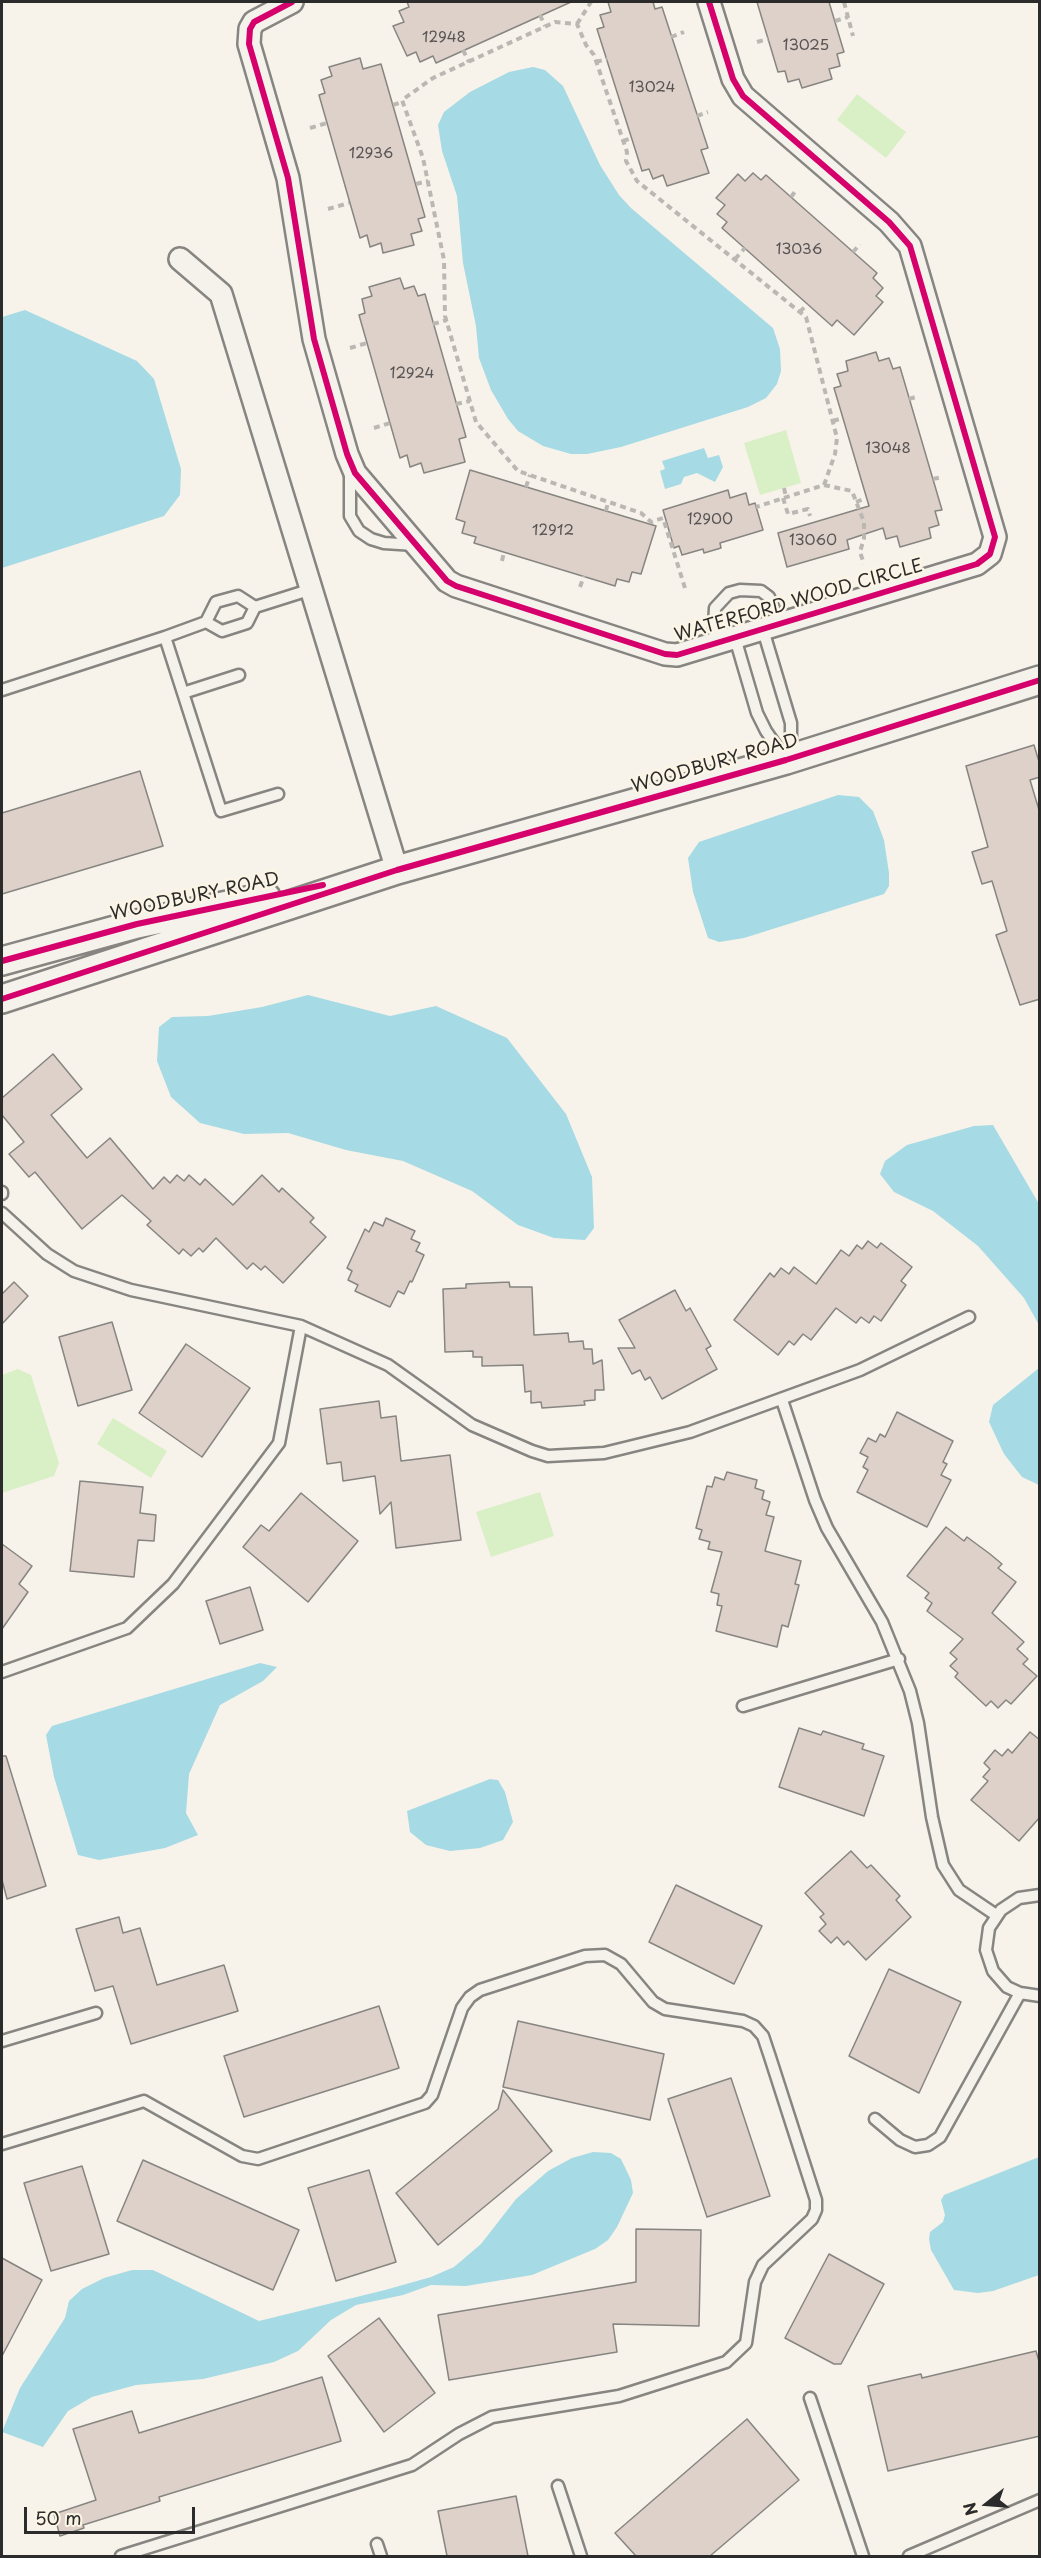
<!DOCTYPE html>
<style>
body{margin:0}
#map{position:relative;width:1041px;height:2558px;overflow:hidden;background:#f7f3ea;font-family:"Playpen Sans",sans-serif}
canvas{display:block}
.frame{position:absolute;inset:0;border:3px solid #2b2b2b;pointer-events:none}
.north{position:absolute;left:957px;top:2474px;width:60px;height:60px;-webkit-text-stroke:4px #fcf5e5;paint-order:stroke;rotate:253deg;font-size:16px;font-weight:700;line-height:24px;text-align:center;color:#2b2b2b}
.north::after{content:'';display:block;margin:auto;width:21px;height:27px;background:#2b2b2b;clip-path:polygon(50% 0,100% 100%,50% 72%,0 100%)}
.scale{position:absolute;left:24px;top:2507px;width:171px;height:27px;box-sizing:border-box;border:3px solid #2b2b2b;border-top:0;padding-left:8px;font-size:18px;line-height:21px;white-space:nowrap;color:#2b2b2b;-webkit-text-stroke:4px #fcf5e5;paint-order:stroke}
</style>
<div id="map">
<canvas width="1041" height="2558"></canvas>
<div class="frame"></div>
<div class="north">N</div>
<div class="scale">50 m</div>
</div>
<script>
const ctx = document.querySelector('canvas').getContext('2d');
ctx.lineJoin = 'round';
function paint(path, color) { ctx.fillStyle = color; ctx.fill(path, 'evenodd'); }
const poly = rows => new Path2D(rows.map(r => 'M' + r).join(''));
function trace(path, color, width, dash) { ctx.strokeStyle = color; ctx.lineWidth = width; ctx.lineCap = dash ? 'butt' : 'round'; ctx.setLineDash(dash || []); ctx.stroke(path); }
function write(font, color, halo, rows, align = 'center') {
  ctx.font = font + ' "Playpen Sans",sans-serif'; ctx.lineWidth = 5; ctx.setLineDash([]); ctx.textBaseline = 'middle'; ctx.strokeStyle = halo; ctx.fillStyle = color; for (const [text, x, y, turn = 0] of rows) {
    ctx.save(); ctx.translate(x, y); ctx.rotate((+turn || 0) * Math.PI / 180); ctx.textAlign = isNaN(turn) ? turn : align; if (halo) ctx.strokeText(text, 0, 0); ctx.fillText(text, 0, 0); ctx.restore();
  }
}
const green = poly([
 [857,94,906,132,886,158,837,120],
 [786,430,801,483,760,495,744,443],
 [18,1369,31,1375,59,1463,54,1476,2,1493,2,1375],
 [113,1418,167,1451,151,1478,97,1444],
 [540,1492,554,1536,491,1557,476,1512]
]);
const water = poly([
 [533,67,545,70,563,86,600,165,619,195,631,208,773,328,780,349,781,371,777,384,766,398,748,407,621,447,587,454,571,454,543,446,518,431,508,419,491,390,479,358,476,326,463,263,457,196,442,151,438,125,444,112,470,92,509,72],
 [25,310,137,361,154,379,181,469,180,495,164,516,2,568,2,317],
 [704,448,708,458,719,455,723,467,715,482,697,473,684,477,681,484,665,489,660,471,665,469,662,461],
 [838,795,859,797,873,811,884,840,889,873,889,886,884,894,744,938,719,942,708,938,693,892,688,858,699,842],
 [308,995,390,1016,436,1006,507,1038,566,1114,592,1177,594,1228,585,1240,554,1238,518,1225,472,1191,403,1161,346,1150,288,1133,244,1134,200,1123,171,1097,157,1061,159,1027,172,1017,208,1016,262,1007],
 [993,1125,1039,1204,1039,1325,1024,1298,978,1246,933,1211,894,1192,880,1174,885,1161,907,1145,974,1126],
 [1039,1368,1040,1484,1039,1485,1022,1477,1004,1454,989,1422,993,1405],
 [260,1663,277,1667,263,1681,220,1705,189,1774,186,1813,198,1835,165,1848,99,1860,78,1855,54,1777,46,1735,52,1726],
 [490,1779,498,1780,505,1792,513,1822,503,1840,480,1848,450,1851,426,1845,410,1832,407,1811],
 [593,2152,611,2153,621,2159,631,2180,633,2193,617,2227,608,2240,595,2249,532,2275,466,2286,431,2285,403,2295,356,2305,331,2320,298,2351,274,2362,203,2379,136,2385,92,2397,68,2411,43,2447,2,2432,20,2388,65,2318,69,2301,82,2289,104,2278,132,2270,153,2270,259,2321,385,2290,431,2277,454,2267,481,2244,516,2199,548,2171,572,2158],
 [1039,2157,1039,2275,993,2291,978,2293,954,2290,931,2250,929,2239,930,2232,943,2222,945,2215,941,2200,944,2195]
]);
const building = poly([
 [407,2,571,2,436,63,433,56,420,62,416,52,407,56,393,26,404,22,399,11,409,7,407,2],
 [608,2,653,2,655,9,662,7,708,148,701,150,709,173,667,186,663,175,653,179,649,169,642,171,597,29,604,27,600,15,611,12,608,2],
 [757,2,829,2,844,52,837,54,840,66,829,69,832,79,802,88,799,79,788,82,785,71,778,72,757,2],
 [360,58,363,69,381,64,425,217,418,219,422,231,411,234,414,245,383,253,381,243,370,247,367,235,360,238,319,95,325,93,321,80,332,76,329,67,360,58],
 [753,173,761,180,766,175,877,273,873,278,883,288,876,296,883,302,854,335,837,320,832,326,722,228,727,222,717,214,725,205,716,198,738,174,745,181,753,173],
 [400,278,404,289,414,286,418,296,425,294,466,437,459,439,465,462,424,473,421,463,410,467,407,455,400,458,359,315,365,313,362,299,372,296,369,287,400,278],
 [876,352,879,361,889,358,893,369,900,367,942,510,935,511,939,525,929,528,931,538,900,547,897,536,886,539,883,528,847,540,849,549,787,567,778,533,869,506,834,388,841,386,837,374,848,371,846,361,876,352],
 [470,470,656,526,641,574,632,572,629,582,617,579,615,586,474,543,476,537,462,533,465,522,456,519,470,470],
 [728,490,730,498,746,493,749,505,755,503,763,530,720,543,721,548,704,553,703,549,682,555,679,546,674,548,663,510,728,490],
 [1034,745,1040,765,1040,777,1030,780,1039,810,1040,999,1020,1005,996,935,1007,931,992,881,982,884,972,852,988,847,966,766,1034,745],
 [140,771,163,846,2,894,2,813,140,771],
 [53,1054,82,1089,51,1115,87,1158,110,1138,153,1189,164,1177,170,1183,177,1175,184,1181,189,1175,200,1185,205,1179,233,1205,262,1175,279,1192,282,1188,314,1218,310,1222,326,1237,283,1283,265,1266,261,1270,253,1263,247,1269,216,1238,203,1252,199,1248,191,1256,183,1249,179,1254,147,1225,151,1221,122,1195,82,1229,35,1172,29,1177,9,1154,24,1142,2,1115,2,1098,53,1054],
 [386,1218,415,1231,411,1239,420,1243,416,1251,424,1255,412,1282,410,1281,404,1294,398,1291,390,1307,355,1291,358,1285,348,1280,352,1271,347,1268,365,1229,369,1232,374,1222,383,1226,386,1218],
 [868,1241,877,1248,881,1243,912,1267,901,1281,906,1285,881,1321,874,1316,869,1323,861,1317,856,1323,836,1308,811,1340,803,1334,794,1345,789,1341,778,1355,734,1320,770,1273,774,1277,781,1268,789,1274,794,1267,816,1284,841,1250,849,1256,857,1245,862,1249,868,1241],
 [14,1282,28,1296,2,1324,2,1294,14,1282],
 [509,1282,510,1287,532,1287,534,1335,568,1333,569,1342,583,1341,584,1349,592,1349,593,1364,602,1360,604,1390,595,1390,595,1400,584,1401,585,1405,542,1408,541,1402,531,1403,531,1391,525,1392,523,1365,482,1366,482,1357,473,1357,473,1351,445,1352,443,1289,466,1288,466,1284,509,1282],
 [675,1290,686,1311,690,1308,711,1346,706,1349,717,1369,662,1399,650,1377,645,1380,640,1370,632,1374,618,1348,635,1348,619,1320,675,1290],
 [112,1322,132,1390,78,1406,59,1337,112,1322],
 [186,1344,250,1388,202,1457,139,1413,186,1344],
 [379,1401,381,1418,396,1416,401,1461,450,1455,461,1540,396,1548,391,1502,380,1514,375,1476,343,1481,341,1462,327,1464,320,1409,379,1401],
 [897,1412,953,1441,943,1462,947,1464,941,1475,951,1480,927,1527,857,1492,868,1470,863,1467,868,1457,860,1453,868,1438,876,1442,880,1434,885,1437,897,1412],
 [727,1472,757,1480,755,1488,764,1491,762,1499,770,1502,766,1515,774,1517,765,1551,801,1561,795,1584,799,1585,788,1627,782,1625,777,1647,716,1631,722,1606,717,1605,719,1594,711,1592,722,1552,708,1549,710,1542,699,1539,702,1530,696,1528,707,1486,712,1487,715,1477,724,1480,727,1472],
 [80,1481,143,1487,140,1513,156,1515,154,1541,138,1540,134,1577,70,1571,80,1481],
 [301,1493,358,1541,308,1602,243,1547,261,1525,269,1531,301,1493],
 [946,1527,964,1541,967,1537,990,1554,1002,1564,998,1568,1016,1582,992,1613,1024,1642,1017,1649,1028,1659,1023,1664,1037,1676,1011,1704,1006,1700,998,1708,991,1701,986,1706,955,1677,958,1673,950,1666,957,1659,950,1653,963,1639,927,1611,932,1603,925,1598,929,1593,907,1576,946,1527],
 [2,1544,32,1566,19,1584,28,1592,2,1629,2,1544],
 [250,1587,263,1630,220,1644,206,1601,250,1587],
 [799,1728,821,1735,823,1731,864,1744,862,1749,884,1756,864,1816,779,1787,799,1728],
 [1030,1732,1040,1740,1040,1817,1019,1841,971,1800,988,1781,983,1777,990,1769,984,1763,995,1750,1002,1756,1008,1749,1012,1753,1030,1732],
 [2,1756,6,1756,46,1886,7,1899,2,1880,2,1756],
 [851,1851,867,1868,871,1865,900,1896,896,1900,911,1917,866,1960,848,1941,844,1945,837,1937,831,1943,819,1931,826,1924,820,1917,824,1914,805,1893,851,1851],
 [676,1885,762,1926,734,1984,649,1942,676,1885],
 [119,1917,123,1933,140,1928,157,1985,224,1965,238,2011,131,2044,113,1986,95,1991,76,1929,119,1917],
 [889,1969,961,2002,919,2093,849,2056,889,1969],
 [379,2006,399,2068,244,2117,224,2056,379,2006],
 [518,2021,664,2054,650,2120,503,2087,518,2021],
 [731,2078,770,2196,707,2217,668,2099,731,2078],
 [503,2090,552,2151,438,2245,396,2193,498,2109,503,2090],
 [143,2160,299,2230,273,2290,117,2221,143,2160],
 [82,2166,109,2254,51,2271,24,2183,82,2166],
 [369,2170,396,2262,336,2281,308,2188,369,2170],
 [636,2229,701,2230,699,2326,613,2324,617,2352,449,2380,438,2315,636,2282,636,2229],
 [829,2254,884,2284,841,2364,834,2364,785,2338,829,2254],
 [2,2258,42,2280,2,2356,2,2258],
 [379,2318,435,2393,384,2432,328,2356,379,2318],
 [1036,2351,1040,2365,1040,2436,888,2471,868,2386,921,2374,922,2378,1036,2351],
 [322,2377,341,2441,159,2497,160,2501,83,2525,84,2528,60,2536,54,2514,96,2500,73,2429,132,2411,139,2433,322,2377],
 [747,2419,799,2480,710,2556,636,2556,615,2533,747,2419],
 [516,2496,528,2556,447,2556,438,2511,516,2496]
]);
const path = poly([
 [844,2,853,36],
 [540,15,545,26],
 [835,21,848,17],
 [577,24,591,2],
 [671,37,684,32],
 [757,42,768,39],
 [463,50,469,62],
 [596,62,607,59],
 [393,105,402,102],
 [697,116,708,112],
 [310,128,327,123],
 [623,141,632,138],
 [416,184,428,181],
 [791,197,797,189],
 [328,209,349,203],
 [853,252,860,244],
 [735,259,745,248],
 [800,312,807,304],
 [433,324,447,320],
 [350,348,367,343],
 [909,399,919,396],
 [456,404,470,401],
 [833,421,843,418],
 [374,428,390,423],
 [933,479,942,477],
 [824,485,852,491,864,522,864,538,860,552,864,564],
 [526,487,530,475],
 [784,488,786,497],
 [783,498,788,514,808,509,810,516],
 [856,502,866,498],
 [606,511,608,502],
 [502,561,504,552],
 [580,587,584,576],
 [685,588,663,518,651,522,641,513,518,471,476,422,445,316,444,260,423,158,402,100,433,78,555,22,577,24,586,45,594,55,627,152,626,161,637,181,806,317,837,438,835,454,824,485,756,507]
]);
const service = poly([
 [350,470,350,516,359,531,371,539,384,543,415,545],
 [206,622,222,631,247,623,255,607,312,589],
 [763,630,791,723,791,743,787,757],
 [165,637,206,622,216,602,238,596,255,607],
 [735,638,757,713,766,731,786,760],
 [719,643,714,627,715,608,729,593,740,590,761,591,769,597,780,624],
 [2,690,165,637,221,811,278,794],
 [183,693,239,675],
 [2,1192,2,1194],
 [2,1213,47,1254,74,1271,131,1290,301,1326,388,1365,472,1425,532,1451,548,1456,604,1453,690,1432,860,1370,969,1317],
 [782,1400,815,1500,827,1528,882,1622,910,1691,918,1723,932,1817,943,1865,959,1890,996,1915],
 [2,1672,127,1628,173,1584,279,1443,301,1326],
 [743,1706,899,1659],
 [1040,1895,1019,1898,1001,1910,989,1928,986,1950,993,1971,1007,1987,1020,1993,1040,1996],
 [2,2041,96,2013],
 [875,2119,900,2140,915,2147,928,2145,940,2137,1020,1993],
 [2,2144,144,2101,242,2156,258,2159,425,2103,432,2095,462,2008,470,1997,480,1990,585,1956,605,1955,621,1964,653,2002,665,2009,743,2021,754,2026,763,2036,770,2057,816,2200,816,2210,812,2219,763,2265,755,2282,746,2343,726,2362,619,2396,492,2417,459,2434,412,2465,121,2556],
 [810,2398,863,2556],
 [558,2486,581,2556],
 [377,2544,381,2556],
 [909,2556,1040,2500]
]);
const minor = poly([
 [292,2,254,22,250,29,249,44,288,178,314,339,347,454,355,473,447,581,456,586,665,654,677,655,977,564,990,554,995,537,910,246,889,222,743,96,733,79,709,2],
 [180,259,221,294,397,870]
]);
const tertiary = poly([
 [2,961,137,924,266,897],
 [2,999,397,870,786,760,1040,680]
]);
const cycleway = poly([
 [292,2,254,22,250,29,249,44,288,178,314,339,347,454,355,473,447,581,456,586,665,654,677,655,977,564,990,554,995,537,910,246,889,222,743,96,733,79,709,2],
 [2,961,137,924,323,885],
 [2,999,397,870,786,760,1040,680]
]);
const numberNames = [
 ["12948",444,38],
 ["13025",806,46],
 ["13024",652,88],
 ["12936",371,154],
 ["13036",799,250],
 ["12924",412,374],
 ["13048",888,449],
 ["12900",710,520],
 ["12912",553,531],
 ["13060",813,541]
];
const streetNames = [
 ["WATERFORD WOOD CIRCLE",799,601,-16],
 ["WOODBURY ROAD",715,764,-16],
 ["WOODBURY ROAD",195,897,-12]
];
paint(green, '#d9efc5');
paint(water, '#a6dae4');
paint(building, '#ded1ca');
trace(building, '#878581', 1.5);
trace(service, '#878581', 15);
trace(minor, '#878581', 26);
trace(tertiary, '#878581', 32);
trace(path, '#bbb8b4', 4, [6, 4.5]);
trace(service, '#f5f2ec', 10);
trace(minor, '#f5f2ec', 21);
trace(tertiary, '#f5f2ec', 27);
trace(cycleway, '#d6006c', 6);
write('15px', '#585453', null, numberNames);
write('18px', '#2b2b2b', '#fcf5e5', streetNames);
</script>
